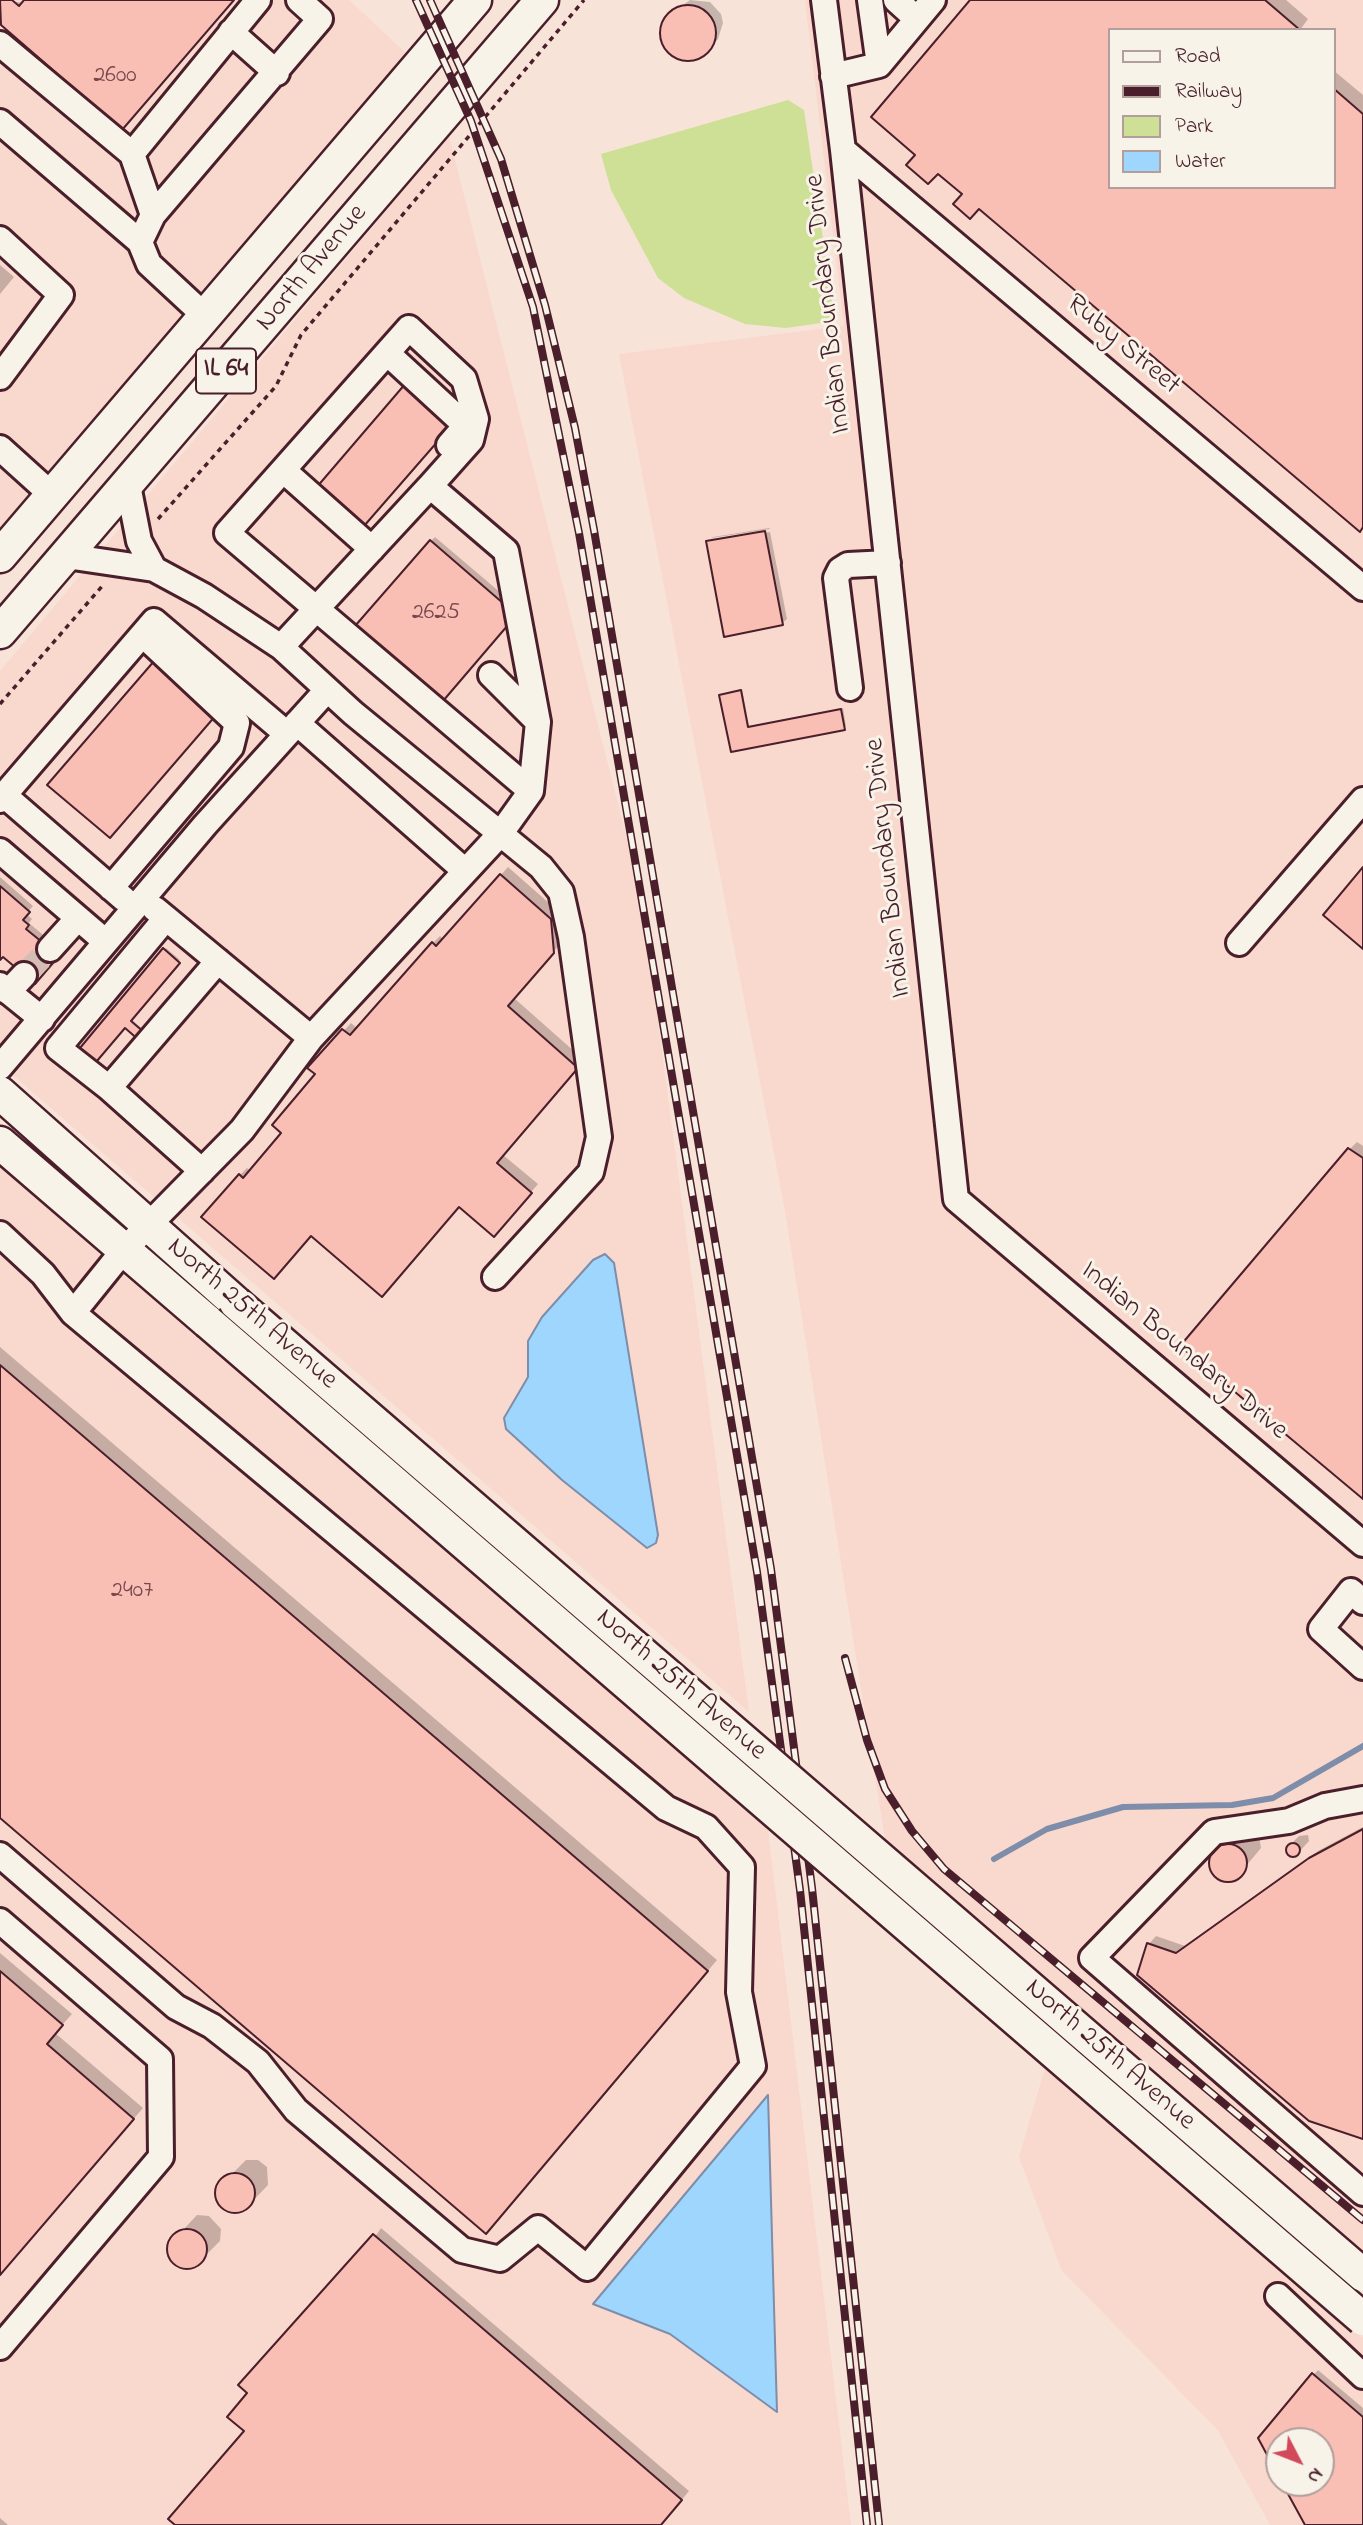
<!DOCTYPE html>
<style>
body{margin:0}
#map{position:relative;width:1363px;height:2525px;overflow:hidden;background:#f8e3d8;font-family:"Indie Flower",sans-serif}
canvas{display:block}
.legend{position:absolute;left:1108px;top:28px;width:228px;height:161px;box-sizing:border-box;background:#f7f3e8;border:2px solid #b29e9c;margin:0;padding:9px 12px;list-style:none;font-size:21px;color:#4a1f2b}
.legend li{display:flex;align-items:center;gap:14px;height:35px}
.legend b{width:35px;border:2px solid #b29e9c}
.north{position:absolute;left:1265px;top:2427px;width:70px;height:70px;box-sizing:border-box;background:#f7f3e8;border:2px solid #b29e9c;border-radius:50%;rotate:132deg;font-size:19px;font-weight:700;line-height:28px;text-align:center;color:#4a1f2b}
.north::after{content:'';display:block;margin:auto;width:24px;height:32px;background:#d1495b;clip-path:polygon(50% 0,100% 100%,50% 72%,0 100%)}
</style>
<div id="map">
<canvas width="1363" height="2525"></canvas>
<ul class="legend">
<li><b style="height:9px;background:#f7f3e8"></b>Road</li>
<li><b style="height:9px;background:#4a1f2b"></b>Railway</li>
<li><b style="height:19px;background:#cee095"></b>Park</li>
<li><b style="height:19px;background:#9fd6fe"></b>Water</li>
</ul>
<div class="north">N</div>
</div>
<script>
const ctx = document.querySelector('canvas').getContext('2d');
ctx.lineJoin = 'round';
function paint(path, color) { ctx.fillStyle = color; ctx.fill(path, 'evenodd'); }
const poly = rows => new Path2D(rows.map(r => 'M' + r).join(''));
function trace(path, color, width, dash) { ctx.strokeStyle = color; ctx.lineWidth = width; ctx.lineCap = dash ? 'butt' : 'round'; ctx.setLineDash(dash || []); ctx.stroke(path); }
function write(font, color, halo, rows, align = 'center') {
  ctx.font = font + ' "Indie Flower",sans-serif'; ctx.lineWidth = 6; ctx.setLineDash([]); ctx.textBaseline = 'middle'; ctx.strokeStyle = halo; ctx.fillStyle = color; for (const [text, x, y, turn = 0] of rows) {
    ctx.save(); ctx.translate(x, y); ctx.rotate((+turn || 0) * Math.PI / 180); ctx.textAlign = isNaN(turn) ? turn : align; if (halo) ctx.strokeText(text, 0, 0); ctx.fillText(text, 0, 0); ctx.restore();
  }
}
const built = poly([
 [0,0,349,0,409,56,0,536],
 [805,0,1363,0,1363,2256,885,1839,784,1205,619,354,844,326],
 [1109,30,1333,30,1333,187,1109,187],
 [449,136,642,899,749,1712,0,1064,0,671],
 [0,1160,768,1830,851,2525,0,2525],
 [1045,2068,1363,2337,1363,2525,1270,2525,1217,2429,1062,2271,1019,2157],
 [1279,2441,1321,2441,1321,2483,1279,2483]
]);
const green = poly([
 [788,100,804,110,835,321,786,328,745,324,684,298,658,278,611,190,601,154]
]);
const water = poly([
 [605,1254,614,1263,658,1535,656,1543,647,1548,562,1480,506,1429,504,1418,528,1377,528,1341,542,1317,593,1260,605,1254],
 [768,2095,777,2412,670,2334,593,2304,768,2095]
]);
const shadow = poly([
 [0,0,24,3,26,0,233,0,122,127,0,18],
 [690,0,710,2,721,14,723,23,718,39,712,46,704,54,687,59,671,53,662,38,662,29,670,14],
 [972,0,1286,0,1308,19,1300,30,1109,30,1109,187,1333,187,1333,70,1363,95,1363,526,964,194],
 [0,265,14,277,0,294],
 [769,528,770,529,711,538,713,537],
 [770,532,787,619,782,623,708,542],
 [435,537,508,599,512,619,431,541],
 [742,689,749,726,843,708,846,726,732,749,721,695],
 [508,867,558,911,560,944,514,998,584,1060,503,1155,538,1184,501,1227,459,1205,312,1234,281,1270,240,1175,247,1168,251,1171,284,1133,317,1074,310,1068,351,1023,358,1029,433,943,440,936,444,940],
 [0,877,33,906,26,914,32,919,29,923,62,951,3,955,0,958],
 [166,948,180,960,131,1019,146,1032,140,1038,125,1026,77,1054],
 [1357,1142,1363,1146,1363,1497,1349,1150],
 [0,1347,717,1960,496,2221,0,1816],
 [1363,1827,1363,2138,1149,1944,1156,1936,1185,1946,1318,1851],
 [1234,1833,1259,1837,1261,1848,1236,1878,1225,1880,1212,1869,1211,1858],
 [1308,1835,1309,1841,1299,1852,1290,1854,1289,1846,1299,1836],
 [0,1953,72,2014,55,2033,143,2108,0,2274],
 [246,2160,258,2160,267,2167,268,2185,244,2210,227,2210,219,2201,217,2189],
 [197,2215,209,2216,221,2229,220,2241,196,2265,178,2266,170,2257,169,2245],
 [381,2228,689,2491,661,2525,178,2525,246,2431],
 [1318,2370,1363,2408,1363,2525,1307,2525,1284,2483,1321,2483,1321,2441,1279,2441,1279,2473,1260,2438],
 [0,2518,8,2525,0,2525]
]);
const stream = poly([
 [994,1859,1047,1829,1123,1807,1232,1805,1273,1798,1363,1746]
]);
const building = poly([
 [0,0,12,0,19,6,24,0,234,0,122,130,1,25,0,0],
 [970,0,1265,0,1300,30,1109,30,1109,187,1333,187,1333,88,1363,114,1363,527,1360,532,979,209,970,219,953,204,962,194,938,174,928,184,906,165,915,155,871,117,970,0],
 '660 33a28 28 0 1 1 56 0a28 28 0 1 1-56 0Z',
 [406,383,452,425,364,526,316,488,406,383],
 [765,531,783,625,724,637,706,541,765,531],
 [430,540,504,604,508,625,443,701,355,626,430,540],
 [155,660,217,714,110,838,47,785,155,660],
 [741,690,748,727,841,709,845,730,731,752,719,695,741,690],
 [1363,867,1363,949,1323,915,1363,867],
 [500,874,551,919,554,953,508,1006,578,1068,497,1163,532,1193,494,1237,459,1207,382,1297,311,1236,274,1279,201,1217,239,1174,243,1178,281,1133,272,1125,315,1074,307,1068,342,1029,350,1035,432,942,436,946,500,874],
 [0,886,30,912,23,920,29,925,26,929,59,956,35,984,3,957,0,960,0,886],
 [163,948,180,963,131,1021,146,1034,140,1041,125,1028,91,1068,75,1054,163,948],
 [1348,1148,1363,1158,1363,1499,1180,1346,1348,1148],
 [0,1365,708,1971,486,2234,0,1818,0,1365],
 [1363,1829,1363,2139,1309,2121,1137,1975,1147,1943,1176,1953,1309,1858,1363,1829],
 '1286 1850a7 7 0 1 1 14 0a7 7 0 1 1-14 0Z',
 '1209 1863a19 19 0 1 1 38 0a19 19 0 1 1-38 0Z',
 [0,1971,63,2025,47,2044,134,2119,0,2275,0,1971],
 '215 2193a20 20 0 1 1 40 0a20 20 0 1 1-40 0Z',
 '167 2249a20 20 0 1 1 40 0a20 20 0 1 1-40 0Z',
 [373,2234,682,2500,661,2525,175,2525,168,2519,244,2431,227,2417,247,2393,238,2385,373,2234],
 [1312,2373,1363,2417,1363,2525,1305,2525,1282,2483,1321,2483,1321,2441,1279,2441,1279,2477,1258,2438,1312,2373]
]);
const minorTunnel = poly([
 [24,975,50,949]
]);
const path = poly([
 [158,519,276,386,301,335,584,0],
 [0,704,104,584]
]);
const minor = poly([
 [824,0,843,150,956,1199,1363,1544],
 [870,0,879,65],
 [896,0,917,19],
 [231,32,277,73],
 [0,44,132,154,153,215],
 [833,76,879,65,933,0],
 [0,122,140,242,149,264,205,316],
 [843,150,1363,588],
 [132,154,258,0],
 [0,239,61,295,0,377],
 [140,242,153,215,320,19,299,0],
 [387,353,462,422,462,430,449,445],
 [0,448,52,495],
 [283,470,409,328,464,379,476,419,471,440,430,486],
 [128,485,139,541,154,569],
 [372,549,283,470,227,533,531,791],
 [66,556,154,569,204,596,281,647,353,713,541,867,561,892,571,937,599,1137,591,1172,495,1277],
 [491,675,538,722],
 [850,688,836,578,840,570,848,565,888,563],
 [297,723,464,870],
 [4,795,124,899],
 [0,800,154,621,287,734],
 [0,851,106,942],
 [111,888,231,747,237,723,143,635],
 [155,909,311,1038],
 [1239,943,1363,800],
 [50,949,78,918],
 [0,985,42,1019],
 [8,992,24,975],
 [0,1067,205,825,327,690],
 [109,1088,58,1048,166,918],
 [202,1171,109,1088,218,961],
 [0,1234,43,1274,73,1313],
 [1363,1602,1351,1591,1321,1629,1363,1667],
 [1363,1799,1325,1806,1289,1821,1214,1832,1092,1958,1363,2193],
 [0,1855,176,2007,212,2026,258,2062,296,2110,462,2250,500,2259,538,2228,587,2268,753,2066,739,1992,742,1867,706,1827,666,1808,73,1313,123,1251,242,1130,311,1038,501,833,531,791,538,722,506,551,430,486,281,647],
 [0,1921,160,2059,161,2157,0,2347],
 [1278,2296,1363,2376]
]);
const major = poly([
 [0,556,475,0],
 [0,632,542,0],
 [0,1093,236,1303],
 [0,1143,208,1322]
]);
const rail = poly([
 [416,0,471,121,533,307,579,533,757,1572,800,1890,867,2525],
 [430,0,501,159,545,305,575,428,594,530,771,1569,812,1888,879,2525],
 [845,1658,867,1740,885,1789,912,1831,944,1869,1363,2220]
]);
const majorBridge = poly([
 [236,1303,1363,2275],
 [208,1322,1363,2319]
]);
const numberNames = [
 ["2600",115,77],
 ["2625",436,614],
 ["2407",132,1592]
];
const shields = [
 [226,371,60]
];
const shieldNames = [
 ["IL 64",226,371]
];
const streetNames = [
 ["North Avenue",313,269,-50],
 ["Indian Boundary Drive",830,304,-96],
 ["Ruby Street",1122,346,40],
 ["Indian Boundary Drive",890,868,-96],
 ["North 25th Avenue",251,1315,41],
 ["Indian Boundary Drive",1183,1352,40],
 ["North 25th Avenue",680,1686,41],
 ["North 25th Avenue",1109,2056,41]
];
paint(built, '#f9d8cd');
paint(green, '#cee095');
paint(water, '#9fd6fe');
trace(water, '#7d8daa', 2);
paint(shadow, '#0003');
trace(stream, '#7d8daa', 6);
paint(building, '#fabfb4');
trace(building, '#4a1f2b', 2);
trace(minorTunnel, '#d5bcb5', 24, [24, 12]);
trace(minor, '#4a1f2b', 30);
trace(major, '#4a1f2b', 37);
trace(path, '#4a1f2b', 3.5, [5, 5]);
trace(minor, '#f7f3e8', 24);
trace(major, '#f7f3e8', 32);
trace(rail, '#4a1f2b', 8);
trace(rail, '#f7f3e8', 5, [16]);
trace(majorBridge, '#4a1f2b', 37, []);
trace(majorBridge, '#f7f3e8', 32);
write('24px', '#76474d', null, numberNames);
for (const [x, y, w] of shields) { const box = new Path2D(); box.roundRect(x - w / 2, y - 22.5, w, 45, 5); ctx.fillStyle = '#f7f3e8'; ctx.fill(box); trace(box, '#4a1f2b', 2); }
write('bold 26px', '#4a1f2b', null, shieldNames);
write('28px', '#4a1f2b', '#f7f3e8', streetNames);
</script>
